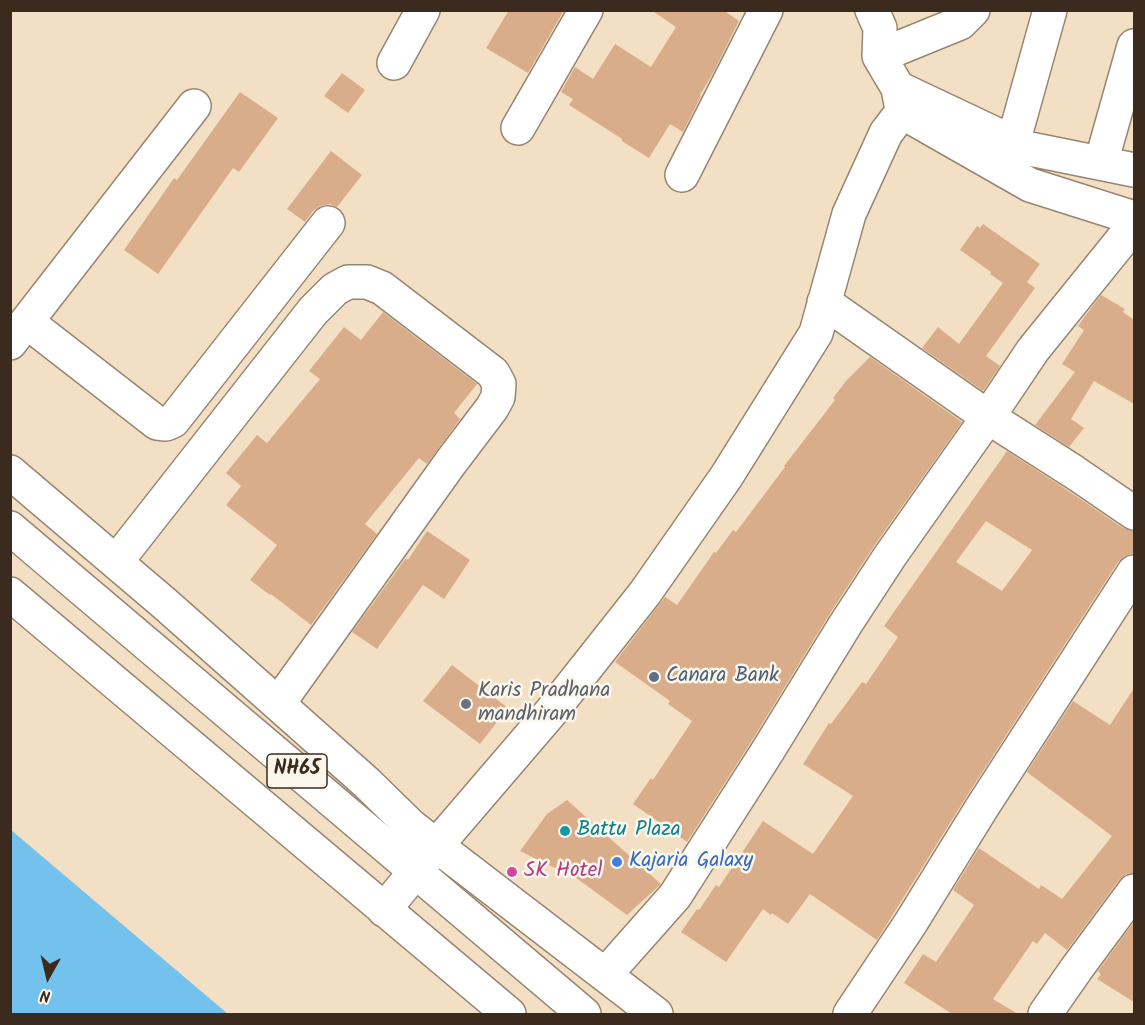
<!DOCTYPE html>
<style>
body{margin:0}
#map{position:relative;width:1145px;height:1025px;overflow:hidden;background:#f3e0c4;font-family:Kalam,sans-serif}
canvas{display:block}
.frame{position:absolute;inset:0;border:12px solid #3b2a1e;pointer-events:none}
.north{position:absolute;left:18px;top:947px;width:60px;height:60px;-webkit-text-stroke:4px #fbf7ec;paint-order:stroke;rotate:188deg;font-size:16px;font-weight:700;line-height:24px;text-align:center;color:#3b2a1e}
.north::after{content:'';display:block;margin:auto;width:21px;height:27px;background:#3b2a1e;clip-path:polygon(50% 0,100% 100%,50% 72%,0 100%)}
</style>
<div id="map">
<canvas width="1145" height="1025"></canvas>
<div class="frame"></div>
<div class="north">N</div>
</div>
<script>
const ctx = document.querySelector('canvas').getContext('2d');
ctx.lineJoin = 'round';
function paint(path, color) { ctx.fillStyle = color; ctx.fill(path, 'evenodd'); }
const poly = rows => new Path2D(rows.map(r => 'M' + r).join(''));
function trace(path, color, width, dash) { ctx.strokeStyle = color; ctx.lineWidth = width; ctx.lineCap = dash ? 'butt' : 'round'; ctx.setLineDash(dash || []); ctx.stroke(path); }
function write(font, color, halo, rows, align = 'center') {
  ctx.font = font + ' Kalam,sans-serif'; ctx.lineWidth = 5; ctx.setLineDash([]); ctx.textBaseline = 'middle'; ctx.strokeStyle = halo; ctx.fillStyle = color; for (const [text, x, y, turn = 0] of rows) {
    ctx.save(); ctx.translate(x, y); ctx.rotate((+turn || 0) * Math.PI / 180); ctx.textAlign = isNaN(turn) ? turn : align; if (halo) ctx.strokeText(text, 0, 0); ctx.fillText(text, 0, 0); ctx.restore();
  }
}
const water = poly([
 [11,830,228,1014,11,1014]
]);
const building = poly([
 [509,10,564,10,528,73,486,48],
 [651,10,723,10,739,21,713,73,700,95,701,96,683,132,670,124,649,158,622,141,622,139,569,105,573,99,561,92,575,67,593,79,615,44,651,67,676,27],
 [342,73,365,90,348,113,324,96],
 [240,92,278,118,239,172,233,168,158,274,124,250,174,178,177,180],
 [331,151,362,175,337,207,330,204,320,206,313,211,305,222,287,209],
 [983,224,1040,264,1027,282,1035,288,986,356,1000,366,983,391,922,348,938,327,959,344,1003,283,990,274,991,272,960,250,977,226,980,228],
 [1101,295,1125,309,1123,312,1134,320,1134,404,1094,381,1071,419,1084,428,1069,447,1035,425,1075,372,1062,364,1084,330,1078,326,1085,316],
 [383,312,477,384,454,413,460,419,427,464,419,458,365,524,377,534,311,625,271,594,270,595,250,580,277,545,226,505,241,486,226,473,257,435,267,443,320,379,309,371,344,327,361,340],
 [870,357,962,422,874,546,829,615,751,742,687,842,633,804,651,778,653,780,692,721,668,704,670,701,615,662,665,597,677,605,714,552,716,553,733,530,736,532,785,467,784,466,835,400,833,398,846,381],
 [1007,451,1064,488,1123,528,1134,531,1134,553,1125,556,1118,562,965,799,877,940,810,894,788,924,772,913,771,915,763,909,726,962,681,932,697,909,699,910,716,885,719,887,763,821,813,854,853,796,803,764,829,723,831,724,862,682,866,684,898,637,884,626],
 [986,521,1032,550,1002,591,956,562],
 [427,531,470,560,444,599,423,585,377,649,352,632,406,558,408,560],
 [452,665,508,708,480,744,423,701],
 [1134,688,1134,873,1126,874,1119,880,1067,950,1045,933,1037,944,1033,941,993,999,1018,1014,952,1014,904,983,923,954,936,962,974,905,953,890,979,848,1039,889,1041,885,1062,899,1112,836,1027,772,1073,701,1110,725],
 [567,800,661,884,627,915,561,867,559,870,520,851,547,814],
 [1134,922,1134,1002,1097,979,1101,974,1098,971]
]);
const minor = poly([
 [872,10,880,28,879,56,898,88,902,110],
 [879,56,960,23,973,10],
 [394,63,423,10],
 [898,88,1025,148,1134,170],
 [518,128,586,10],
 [1013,143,1050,10],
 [1101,163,1134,46],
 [682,175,766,10],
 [824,302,988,417,1074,472,1134,513],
 [27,322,148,416,157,423,166,424,173,421,328,223],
 [10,343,194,106],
 [10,472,164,603,295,719,367,783,411,826,656,1014],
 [116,562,313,311,335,289,348,282,367,282,382,288,493,373,499,384,498,397,492,408,451,462,278,704],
 [384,910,437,845,551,712,645,593,726,477,816,333,849,214,886,133,902,112,1030,185,1134,218],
 [605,975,675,896,767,752,845,625,890,556,988,417,1033,350,1134,225],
 [850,1014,910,924,981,809,1134,572],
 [1045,1014,1077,968,1134,891]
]);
const highway = poly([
 [10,528,584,1014],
 [10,594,509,1014]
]);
const markers = [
 [654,677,6,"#5c6f8a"],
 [466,704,6,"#6b7280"],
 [565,831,6,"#0f9aa8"],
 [617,862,6,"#3f7fe0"],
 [512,872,6,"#d1479c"]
];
const shields = [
 [297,771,60]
];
const shieldNames = [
 ["NH65",297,771]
];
const serviceNames = [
 ["Canara Bank",666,677]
];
const worshipNames = [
 ["Karis Pradhana",478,692],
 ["mandhiram",478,716]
];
const cultureNames = [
 ["Battu Plaza",577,831]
];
const shopNames = [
 ["Kajaria Galaxy",629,862]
];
const hotelNames = [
 ["SK Hotel",524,872]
];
paint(water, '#72c2ed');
paint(building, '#daad8a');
trace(minor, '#978571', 36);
trace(highway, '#978571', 36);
trace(minor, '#fff', 33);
trace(highway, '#fff', 33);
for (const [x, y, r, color] of markers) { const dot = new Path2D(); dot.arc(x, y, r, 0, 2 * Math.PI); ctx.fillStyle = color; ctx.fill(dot); trace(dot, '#fbf7ec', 2); }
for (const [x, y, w] of shields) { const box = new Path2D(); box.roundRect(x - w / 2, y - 17, w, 34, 4.5); ctx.fillStyle = '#fbf7ec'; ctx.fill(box); trace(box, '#3b2a1e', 1.5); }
write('bold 20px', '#3b2a1e', null, shieldNames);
write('21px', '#4e5e75', '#fbf7ec', serviceNames, 'left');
write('21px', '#5b616d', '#fbf7ec', worshipNames, 'left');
write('21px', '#0d838f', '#fbf7ec', cultureNames, 'left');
write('21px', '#366cbe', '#fbf7ec', shopNames, 'left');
write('21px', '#b23c85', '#fbf7ec', hotelNames, 'left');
</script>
